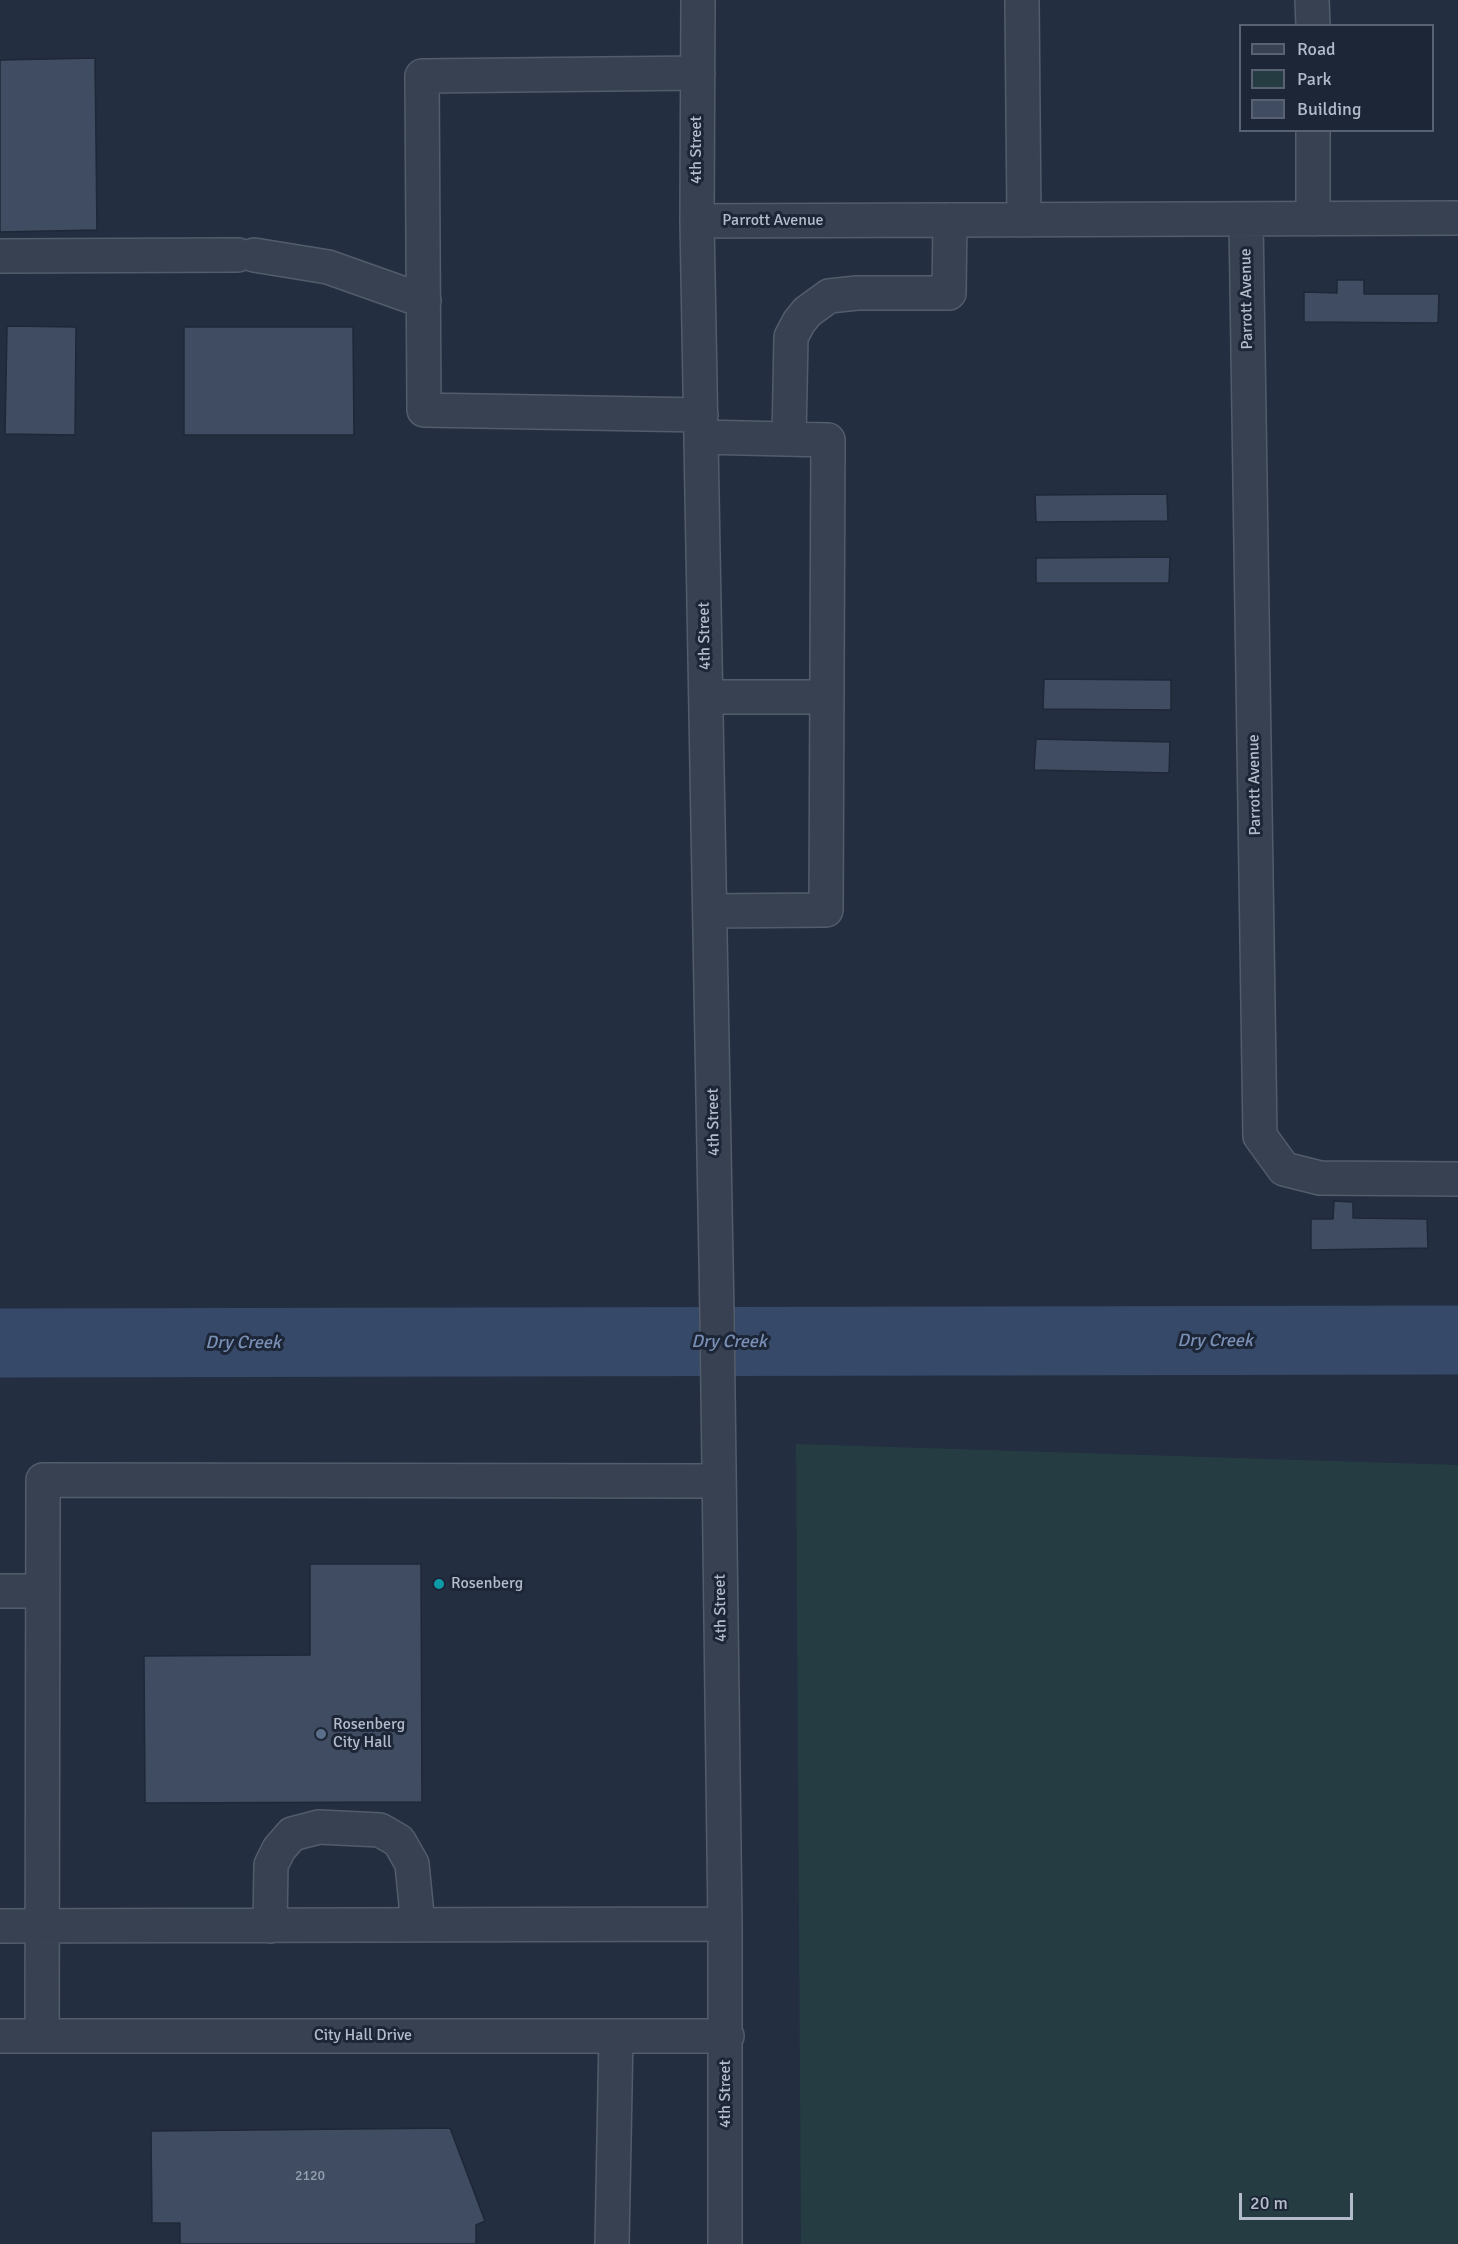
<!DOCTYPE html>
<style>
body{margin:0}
#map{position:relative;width:1458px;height:2244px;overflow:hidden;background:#232e41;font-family:Signika,sans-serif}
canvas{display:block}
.legend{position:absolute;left:1239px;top:24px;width:195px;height:108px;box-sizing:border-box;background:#1c2636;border:2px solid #596272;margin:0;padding:8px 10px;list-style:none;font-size:18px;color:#b4bccb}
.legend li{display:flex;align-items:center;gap:12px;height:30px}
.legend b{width:30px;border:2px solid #596272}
.scale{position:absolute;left:1239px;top:2193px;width:114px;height:27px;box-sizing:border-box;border:3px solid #b4bccb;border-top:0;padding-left:8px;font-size:18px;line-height:21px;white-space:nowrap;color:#b4bccb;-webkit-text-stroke:4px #1c2636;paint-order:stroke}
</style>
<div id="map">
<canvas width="1458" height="2244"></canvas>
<ul class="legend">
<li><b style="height:8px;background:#384151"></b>Road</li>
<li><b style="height:16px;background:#253d42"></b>Park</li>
<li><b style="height:16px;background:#3f4c61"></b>Building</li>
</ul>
<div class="scale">20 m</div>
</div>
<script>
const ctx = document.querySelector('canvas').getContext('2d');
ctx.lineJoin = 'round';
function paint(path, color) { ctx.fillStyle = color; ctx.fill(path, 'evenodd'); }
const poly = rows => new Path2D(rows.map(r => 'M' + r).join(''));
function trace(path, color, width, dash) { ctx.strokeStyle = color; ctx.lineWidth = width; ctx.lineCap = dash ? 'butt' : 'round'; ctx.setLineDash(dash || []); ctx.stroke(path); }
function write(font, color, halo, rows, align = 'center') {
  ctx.font = font + ' Signika,sans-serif'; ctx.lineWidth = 6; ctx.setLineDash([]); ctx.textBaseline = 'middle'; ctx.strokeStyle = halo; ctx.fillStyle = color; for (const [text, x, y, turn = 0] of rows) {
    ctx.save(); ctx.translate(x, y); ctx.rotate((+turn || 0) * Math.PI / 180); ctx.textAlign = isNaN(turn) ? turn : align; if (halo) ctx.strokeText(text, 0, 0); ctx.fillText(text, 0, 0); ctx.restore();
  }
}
const green = poly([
 [796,1444,1458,1465,1458,2244,801,2244]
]);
const river = poly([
 [0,1343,1458,1340]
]);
const building = poly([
 [95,58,97,230,0,232,0,60,95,58],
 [1337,280,1364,280,1364,294,1439,294,1438,323,1304,322,1304,292,1337,293,1337,280],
 [7,326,76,327,75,435,5,434,7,326],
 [184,327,353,327,354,435,184,435,184,327],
 [1167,494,1168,521,1036,522,1035,495,1167,494],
 [1170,557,1169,583,1036,583,1036,558,1170,557],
 [1044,679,1171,680,1171,710,1043,709,1044,679],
 [1036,739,1170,742,1169,773,1034,770,1036,739],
 [1334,1201,1353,1202,1353,1218,1427,1219,1428,1248,1311,1250,1311,1219,1333,1219,1334,1201],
 [310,1564,421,1564,422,1802,145,1803,144,1656,310,1655,310,1564],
 [450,2128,485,2221,476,2225,476,2244,180,2244,180,2223,152,2223,151,2131,450,2128]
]);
const minor = poly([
 [698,0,697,221,717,1316,725,1924,725,2244],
 [1022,0,1024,220],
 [1312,0,1313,26],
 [698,73,422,76,424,410,701,415],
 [1246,219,1260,1136,1284,1169,1320,1178,1458,1179],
 [1313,219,1313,130],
 [697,221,1458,218],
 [254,255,328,267,424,301],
 [0,256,238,255],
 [701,437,828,440,826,910,710,911],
 [789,439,791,337,799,322,807,312,829,296,857,293,949,293,950,220],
 [706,697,827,697],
 [0,1591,43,1591],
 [0,1926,725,1924],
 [270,1926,271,1865,279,1849,292,1834,319,1827,380,1830,399,1841,412,1864,418,1925],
 [0,2036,727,2036],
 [42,2036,43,1480,719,1481],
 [612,2244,616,2036]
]);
const markers = [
 [439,1584,6,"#0f9aa8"],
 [321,1734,6,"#5c6f8a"]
];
const numberNames = [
 ["2120",310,2176]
];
const streetNames = [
 ["4th Street",697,150,-90],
 ["Parrott Avenue",773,221],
 ["Parrott Avenue",1247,299,-91],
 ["4th Street",705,636,-91],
 ["Parrott Avenue",1255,785,-91],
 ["4th Street",714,1122,-91],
 ["4th Street",721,1608,-91],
 ["City Hall Drive",363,2036],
 ["4th Street",726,2094,-90]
];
const poiNames = [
 ["Rosenberg",451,1584],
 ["Rosenberg",333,1725],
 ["City Hall",333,1743]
];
const waterNames = [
 ["Dry Creek",1215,1341],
 ["Dry Creek",729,1342],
 ["Dry Creek",243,1343]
];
paint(green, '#253d42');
trace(river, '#364969', 69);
paint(building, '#3f4c61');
trace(building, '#1f2838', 1.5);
trace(minor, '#535c6b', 36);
trace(minor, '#384151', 33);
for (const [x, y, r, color] of markers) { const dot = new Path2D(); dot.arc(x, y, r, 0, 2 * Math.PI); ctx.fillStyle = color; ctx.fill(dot); trace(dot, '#1c2636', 2); }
write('14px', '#97a0b0', null, numberNames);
write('16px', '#b4bccb', '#1c2636', streetNames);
write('16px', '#b4bccb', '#1c2636', poiNames, 'left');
write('italic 18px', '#7a8fb5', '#1c2636', waterNames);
</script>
